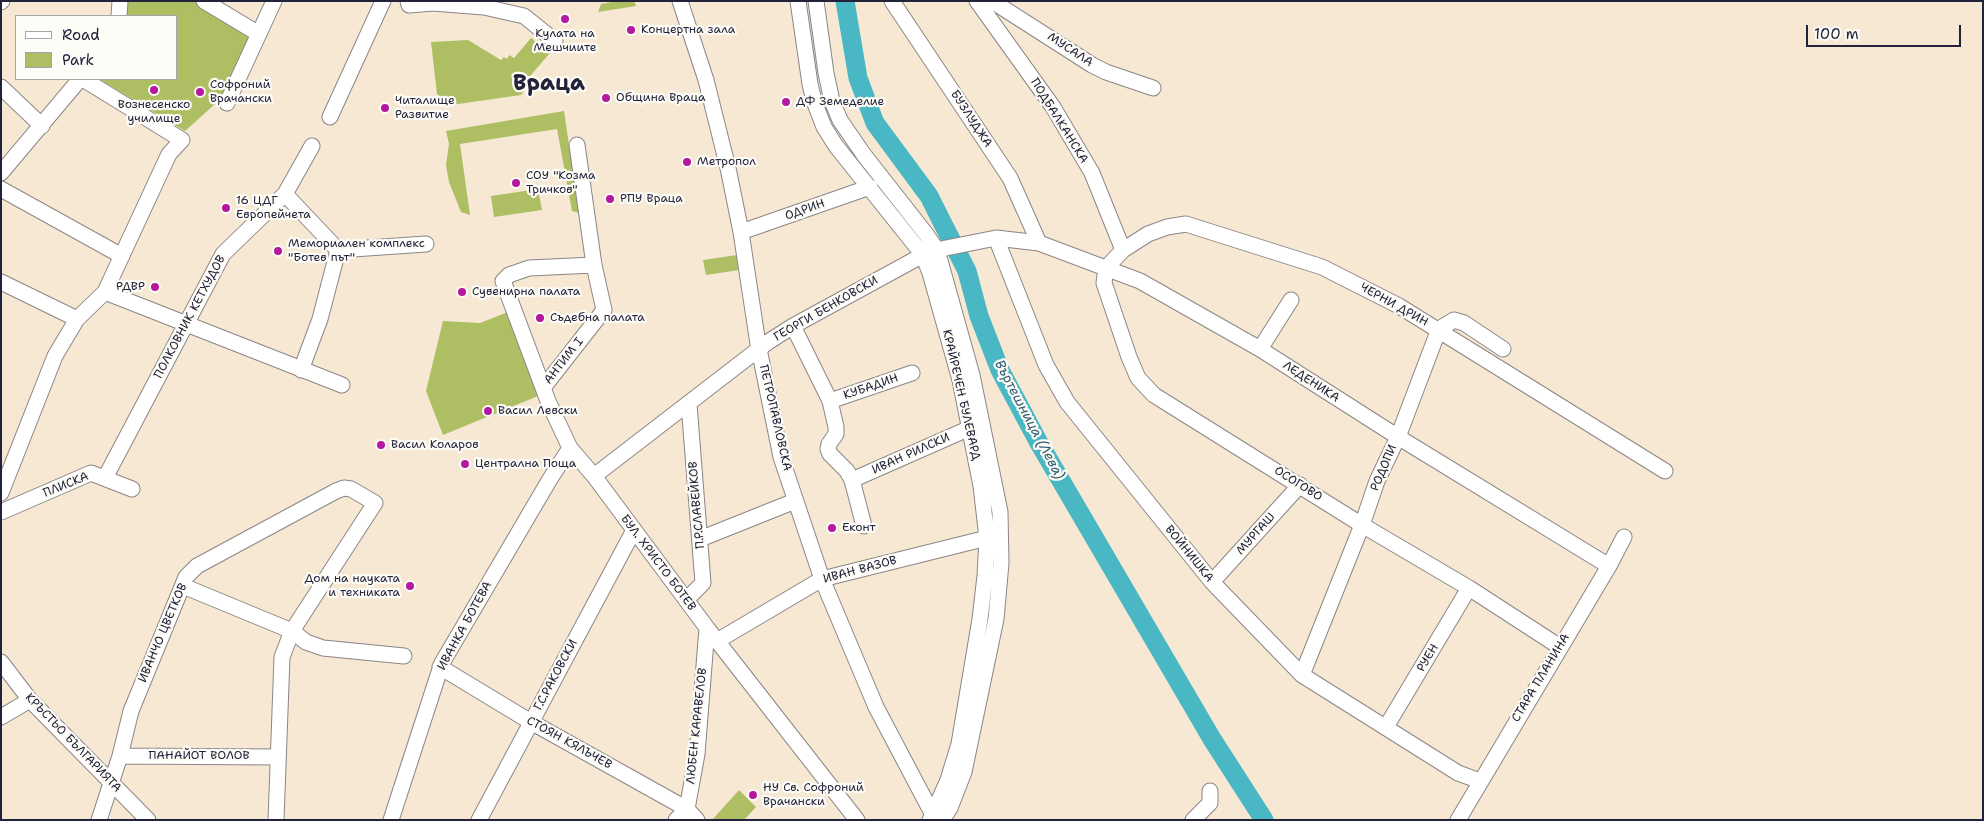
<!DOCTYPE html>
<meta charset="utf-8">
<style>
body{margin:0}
#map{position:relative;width:1984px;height:821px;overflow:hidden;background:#f6e8d2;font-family:"Shantell Sans",sans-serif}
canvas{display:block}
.frame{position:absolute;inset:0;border:2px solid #22223b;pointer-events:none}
.legend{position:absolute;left:15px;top:15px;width:162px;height:65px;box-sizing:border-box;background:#fdfcf7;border:1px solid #a5a5ac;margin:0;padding:6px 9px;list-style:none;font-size:15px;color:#22223b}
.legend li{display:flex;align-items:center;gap:10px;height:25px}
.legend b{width:25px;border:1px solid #a5a5ac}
.scale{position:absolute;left:1806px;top:25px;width:155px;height:22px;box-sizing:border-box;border:2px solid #22223b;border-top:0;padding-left:6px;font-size:15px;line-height:18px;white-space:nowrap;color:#22223b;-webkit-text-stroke:4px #fdfcf7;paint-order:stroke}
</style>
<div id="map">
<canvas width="1984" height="821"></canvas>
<div class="frame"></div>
<ul class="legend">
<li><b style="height:6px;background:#fff"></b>Road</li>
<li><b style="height:14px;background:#aebf63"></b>Park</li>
</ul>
<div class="scale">100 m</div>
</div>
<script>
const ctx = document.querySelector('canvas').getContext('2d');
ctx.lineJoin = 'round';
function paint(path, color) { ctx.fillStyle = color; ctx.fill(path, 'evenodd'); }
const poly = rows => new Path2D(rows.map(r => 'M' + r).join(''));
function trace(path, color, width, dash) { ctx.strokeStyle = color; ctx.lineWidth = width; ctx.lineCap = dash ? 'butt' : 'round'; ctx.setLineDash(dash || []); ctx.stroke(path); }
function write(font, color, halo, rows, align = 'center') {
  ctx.font = font + ' "Shantell Sans",sans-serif'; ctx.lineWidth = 4.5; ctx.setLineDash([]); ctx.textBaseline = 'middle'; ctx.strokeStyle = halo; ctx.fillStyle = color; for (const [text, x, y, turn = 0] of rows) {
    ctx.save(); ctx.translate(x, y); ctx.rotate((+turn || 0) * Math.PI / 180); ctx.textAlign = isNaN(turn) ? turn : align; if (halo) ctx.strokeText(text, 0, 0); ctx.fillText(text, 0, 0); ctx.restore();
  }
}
const green = poly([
 [124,1,198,1,252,33,225,95,185,131,99,79,176,79,176,16,123,16],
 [617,1,634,1,636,6,598,12,601,4],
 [531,38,550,53,531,75,529,84,521,95,451,105,437,94,431,42,468,40,501,60,504,57,507,59,509,55,514,58],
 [564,111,579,213,572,211,557,129,460,144,470,215,461,212,449,182,446,165,449,144,446,131],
 [538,189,542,210,494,217,491,196],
 [737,255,739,270,706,275,703,260],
 [508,312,538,396,443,435,426,391,443,321,480,323],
 [739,790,756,807,744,820,712,820]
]);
const river = poly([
 [845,1,858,78,875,123,929,196,942,222,967,271,979,316,1000,370,1039,443,1212,739,1264,820]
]);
const minor = poly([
 [204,1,259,34],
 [408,1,409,5,433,3,484,7,524,16,555,41],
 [680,1,706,80,728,168,741,232,758,344,781,457,822,579,876,707,933,815],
 [798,1,810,84,814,101,824,127,836,146,923,255,930,273,960,380,981,486,987,538,985,576,980,619,959,744,948,780,930,820],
 [816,1,826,73,832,101,840,120,864,155,926,234,937,250,972,375,1000,512,1001,563,996,619,964,772,950,808,942,820],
 [892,1,1010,178,1039,243],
 [977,1,1053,107,1092,173,1123,250],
 [992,1,1092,65,1106,72,1153,88],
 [1,2,2,1],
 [119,16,120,1],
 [1,87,42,126],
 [227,103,274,1],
 [330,117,383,1],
 [1,173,80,79],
 [1,189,122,256],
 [285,194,338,250,426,244],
 [741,232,870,187],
 [996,238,1046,365,1067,402,1212,582,1302,675,1458,773,1480,781],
 [594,265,529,268,509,275,503,281,548,401,570,448,594,476,707,628,857,820],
 [1,282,77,319],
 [105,292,342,385],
 [793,326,830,401,836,427,836,434,829,444,828,449,830,454,847,471,852,480,864,526],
 [1260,349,1291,300],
 [301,370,320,319,338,250],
 [543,388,604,310,594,265,577,145],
 [830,401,912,373],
 [594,476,768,342,793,326,923,255,946,248,996,238,1039,243,1140,281,1260,349,1398,437,1609,566],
 [105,478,223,254,285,194,312,146],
 [852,480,970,428],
 [1,493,55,356,77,319,105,292,169,154,182,140,83,79],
 [1,512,91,473,132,489],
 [700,539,795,501],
 [1212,582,1300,485],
 [183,586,292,631,306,642,323,648,404,656],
 [686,600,703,583,689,404],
 [717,641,822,579,987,538],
 [1560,647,1469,588,1362,525,1154,395,1138,378,1129,357,1104,283,1106,268,1123,250,1148,234,1167,227,1186,224,1322,267,1399,306,1665,471],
 [1,662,30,700,148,820],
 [440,667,531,722,687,809,697,820],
 [1302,675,1362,525,1377,481,1398,437,1439,329,1454,320,1464,323,1503,349],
 [1,717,30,700],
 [1386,727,1469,588],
 [120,756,278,757],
 [99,820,120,756,131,711,186,577,197,566,336,491,344,488,351,489,375,503,292,631,282,657,276,820],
 [391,820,442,663,550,479,570,448],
 [479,820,634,530],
 [676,820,687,809,697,754,707,628],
 [1193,820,1210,803,1210,791],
 [1458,820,1609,566,1624,537]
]);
const markers = [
 [565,19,5,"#b5179e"],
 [631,30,5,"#b5179e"],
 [154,90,5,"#b5179e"],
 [200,92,5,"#b5179e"],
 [606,98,5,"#b5179e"],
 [786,102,5,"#b5179e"],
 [385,108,5,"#b5179e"],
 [687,162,5,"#b5179e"],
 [516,183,5,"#b5179e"],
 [610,199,5,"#b5179e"],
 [226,208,5,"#b5179e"],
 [278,251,5,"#b5179e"],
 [155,287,5,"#b5179e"],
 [462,292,5,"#b5179e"],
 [540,318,5,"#b5179e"],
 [488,411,5,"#b5179e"],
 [381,445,5,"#b5179e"],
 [465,464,5,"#b5179e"],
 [832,528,5,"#b5179e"],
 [410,586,5,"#b5179e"],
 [753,795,5,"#b5179e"]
];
const poiNames = [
 ["Концертна зала",641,30],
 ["Кулата на",565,34,"center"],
 ["Мешчиите",565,48,"center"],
 ["Софроний",210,85],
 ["Врачански",210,99],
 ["Община Враца",616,98],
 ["Читалище",395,101],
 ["Развитие",395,115],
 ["ДФ Земеделие",796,102],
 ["Вознесенско",154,105,"center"],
 ["училище",154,119,"center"],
 ["Метропол",697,162],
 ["СОУ \"Козма",526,176],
 ["Тричков\"",526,190],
 ["РПУ Враца",620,199],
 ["16 ЦДГ",236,201],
 ["Европейчета",236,215],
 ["Мемориален комплекс",288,244],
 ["\"Ботев път\"",288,258],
 ["РДВР",145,287,"right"],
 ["Сувенирна палата",472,292],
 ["Съдебна палата",550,318],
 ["Васил Левски",498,411],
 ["Васил Коларов",391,445],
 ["Централна Поща",475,464],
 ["Еконт",842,528],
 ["Дом на науката",400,579,"right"],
 ["и техниката",400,593,"right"],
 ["НУ Св. Софроний",763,788],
 ["Врачански",763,802]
];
const streetNames = [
 ["МУСАЛА",1070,50,33],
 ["БУЗЛУДЖА",971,119,57],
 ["ПОДБАЛКАНСКА",1059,121,58],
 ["ОДРИН",805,210,-19],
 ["ЧЕРНИ ДРИН",1394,305,29],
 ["ГЕОРГИ БЕНКОВСКИ",826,309,-30],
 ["ПОЛКОВНИК КЕТХУДОВ",190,317,-62],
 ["АНТИМ I",564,361,-52],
 ["ЛЕДЕНИКА",1311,382,33],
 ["КУБАДИН",871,387,-19],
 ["КРАЙРЕЧЕН БУЛЕВАРД",961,395,77],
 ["ПЕТРОПАВЛОВСКА",775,418,77],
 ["ИВАН РИЛСКИ",911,454,-24],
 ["РОДОПИ",1384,468,-67],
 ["ОСОГОВО",1298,484,32],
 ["ПЛИСКА",66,485,-22],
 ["П.Р.СЛАВЕЙКОВ",697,505,-95],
 ["МУРГАШ",1256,534,-48],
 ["ВОЙНИШКА",1189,554,51],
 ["БУЛ. ХРИСТО БОТЕВ",658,563,53],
 ["ИВАН ВАЗОВ",860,570,-15],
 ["ИВАНКА БОТЕВА",465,626,-61],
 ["ИВАНЧО ЦВЕТКОВ",163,633,-67],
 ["РУЕН",1428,658,-59],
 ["Г.С.РАКОВСКИ",556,675,-62],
 ["СТАРА ПЛАНИНА",1541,678,-59],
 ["ЛЮБЕН КАРАВЕЛОВ",697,726,-84],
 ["КРЪСТЬО БЪЛГАРИЯТА",73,743,46],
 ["СТОЯН КЯЛЪЧЕВ",569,743,29],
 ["ПАНАЙОТ ВОЛОВ",199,756]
];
const waterNames = [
 ["Въртешница (Лева)",1029,420,62]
];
const townNames = [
 ["Враца",549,84]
];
paint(green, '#aebf63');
trace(river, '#4ab8c4', 19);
trace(minor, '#8c8586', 17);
trace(minor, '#fff', 15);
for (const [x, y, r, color] of markers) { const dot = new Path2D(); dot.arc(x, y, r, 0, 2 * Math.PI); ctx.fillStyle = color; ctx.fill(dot); trace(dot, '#fdfcf7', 2); }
write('12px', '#22223b', '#fdfcf7', poiNames, 'left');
write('12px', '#22223b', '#fdfcf7', streetNames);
write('italic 14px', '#325e72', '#fdfcf7', waterNames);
write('bold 22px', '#22223b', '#fdfcf7', townNames);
</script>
